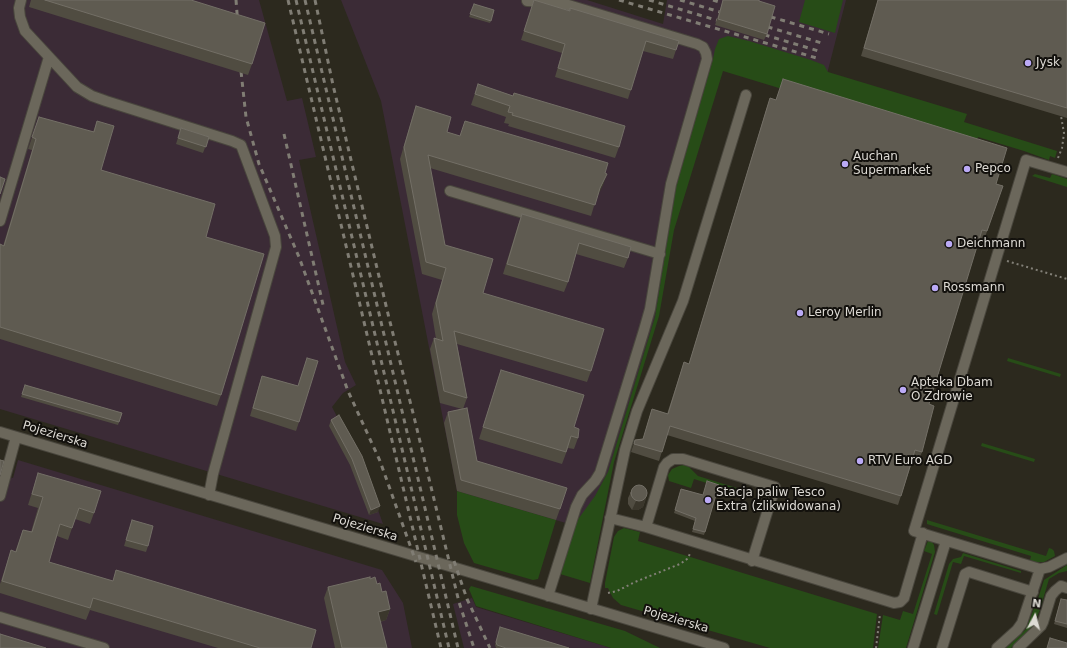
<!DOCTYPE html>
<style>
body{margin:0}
#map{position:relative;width:1067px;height:648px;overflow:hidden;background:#2c291e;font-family:"DejaVu Sans",sans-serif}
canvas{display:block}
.north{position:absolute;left:1015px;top:596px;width:40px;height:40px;-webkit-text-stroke:3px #13110d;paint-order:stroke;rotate:7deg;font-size:11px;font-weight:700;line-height:16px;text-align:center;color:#dedbd5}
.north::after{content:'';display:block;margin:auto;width:14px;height:18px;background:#dedbd5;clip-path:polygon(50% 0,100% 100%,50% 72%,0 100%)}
</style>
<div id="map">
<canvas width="1067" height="648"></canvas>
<div class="north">N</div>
</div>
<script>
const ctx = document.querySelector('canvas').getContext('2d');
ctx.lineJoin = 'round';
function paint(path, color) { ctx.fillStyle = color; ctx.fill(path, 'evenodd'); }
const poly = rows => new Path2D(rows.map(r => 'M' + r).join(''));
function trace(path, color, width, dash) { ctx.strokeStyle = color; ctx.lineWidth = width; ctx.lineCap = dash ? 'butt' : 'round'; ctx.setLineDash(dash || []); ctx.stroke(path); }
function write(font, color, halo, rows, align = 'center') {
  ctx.font = font + ' "DejaVu Sans",sans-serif'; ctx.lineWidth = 4; ctx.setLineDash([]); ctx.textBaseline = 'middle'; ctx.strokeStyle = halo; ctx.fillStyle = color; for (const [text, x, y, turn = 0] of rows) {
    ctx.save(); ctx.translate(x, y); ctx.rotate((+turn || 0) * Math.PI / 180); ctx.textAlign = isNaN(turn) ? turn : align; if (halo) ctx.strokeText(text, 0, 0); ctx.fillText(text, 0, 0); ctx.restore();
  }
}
const industrial = poly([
 [0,0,259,0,287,101,302,98,316,157,299,160,345,362,356,385,343,393,332,407,362,464,383,524,0,409],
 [341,0,587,0,663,24,667,0,846,0,827,74,729,44,672,229,657,315,608,477,576,526,457,491,381,101],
 [18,460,382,570,403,603,412,648,0,648,0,474,13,478],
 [472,598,476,607,611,648,464,648,453,604]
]);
const green = poly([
 [805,0,843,0,835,33,799,22],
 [728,36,749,41,811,60,824,65,828,72,967,114,964,122,1057,151,1055,158,1050,156,1049,160,1024,151,978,137,976,142,950,140,723,71,674,230,659,316,614,462,590,583,560,574,576,522,595,496,608,472,655,317,676,187,713,59,715,49,719,39],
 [1035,174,1050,178,1052,174,1067,179,1067,187,1032,176],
 [1008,358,1061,374,1060,377,1007,361],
 [982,443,1035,459,1034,462,981,446],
 [683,465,689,467,698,476,740,489,740,490,735,492,694,479,691,488,669,481,668,475,672,469,679,466],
 [457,491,556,520,538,579,533,580,474,563,464,543,457,515],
 [927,520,1046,556,1049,548,1052,549,1054,551,1055,556,1044,562,1036,562,1030,560,1031,556,930,525,927,524],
 [624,528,640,532,638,541,877,614,873,648,770,648,621,605,613,598,608,588,605,588,605,583,614,537,618,531],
 [928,541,932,542,934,545,935,552,906,648,878,648,883,615,900,620,903,611,913,614,932,554,924,551],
 [963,553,1021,571,1021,573,964,556,961,564,953,562,937,615,934,614,949,564,953,559,961,557],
 [1067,565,1067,571,1059,573,1049,579,1041,606,1036,605,1044,580],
 [471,586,625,631,660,648,611,648,476,606,469,589],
 [1034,608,1040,610,1031,628,1011,648,1006,648,1026,629]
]);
const path = poly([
 [1058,158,1062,148,1064,133,1061,116],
 [1007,261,1067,279],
 [608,593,617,591,635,582,680,564,687,559,691,552],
 [876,648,880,614]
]);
const minor = poly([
 [21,0,19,8,20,17,25,31,77,87,92,96,106,101,232,141,241,145,275,236,276,247,213,474,209,495],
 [527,1,549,2,565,4,697,44,703,47,706,53,707,59,671,184,650,309,644,330,600,473,595,481,582,495,576,507,548,596],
 [1067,172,1026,160,914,531,1040,569,1049,567,1067,558],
 [450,191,660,254],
 [0,221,49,57],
 [0,432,724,648],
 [0,496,16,437],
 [610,518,646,527,894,603,900,602,904,598,923,533],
 [646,527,664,467,667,463,673,459,683,459,775,487,752,561],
 [591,609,625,450,637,411,683,301,746,95],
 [0,617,104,648],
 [913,648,946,541],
 [942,648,965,574,969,572,1033,592],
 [997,648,1017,630,1022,623,1040,569],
 [1018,648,1041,626,1043,622,1051,596,1055,591,1061,586,1067,588]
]);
const rail = poly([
 [236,0,238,26],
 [288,0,441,648],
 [296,0,449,648],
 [305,0,458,648],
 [315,0,333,85,389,318,415,421,459,602,474,648],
 [619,0,820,59],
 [649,0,726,23],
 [680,0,730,15],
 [713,0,732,6],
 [761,14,829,34],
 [758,24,825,44],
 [755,32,822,52],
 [240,62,246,117,259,164,299,257,348,391,380,461,416,562],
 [284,134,324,309],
 [454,561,467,599,490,648]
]);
const wall = poly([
 [31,0,191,0,252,64,248,75,29,7],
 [534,0,676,50,673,59,643,51,628,99,555,77,562,53,521,40],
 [723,0,759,0,767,34,764,40,715,25],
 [878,0,1067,0,1067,118,861,56],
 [474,4,494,10,490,23,469,17],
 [783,79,996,184,1003,186,984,240,979,238,929,404,922,452,919,460,913,459,898,505,667,435,659,461,631,452,635,440,643,439,652,409,667,414,684,362,689,364,767,107,770,98,776,100],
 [478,84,619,147,615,158,508,126,509,124,504,123,506,117,471,105],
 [416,106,447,132,460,136,605,173,603,185,597,196,591,216,430,168,445,245,483,293,591,371,587,382,457,344,467,398,463,409,477,461,560,509,556,520,457,491,444,423,448,412,462,409,440,403,430,349,434,338,436,339,432,314,442,280,422,274,400,159,412,118],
 [39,117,93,132,97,121,101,170,206,237,221,395,217,406,0,339,0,244,3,246,32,150,28,149],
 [181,128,209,137,203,153,176,144],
 [522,214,628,258,624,268,576,254,568,282,564,292,503,274,518,225],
 [307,358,299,422,296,431,250,416,259,385,262,376,298,386],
 [501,370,574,427,578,438,574,449,568,448,562,464,479,439],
 [25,385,122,413,118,425,21,397],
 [339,415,378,512,369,515,350,465,329,426,331,420],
 [38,473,94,513,90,524,75,519,68,540,57,536,49,562,113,581,116,570,311,648,218,648,90,610,86,620,0,593,0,584,11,550,15,552,23,530,31,532,38,508,28,505],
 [719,485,704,535,692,532,695,521,674,513,681,489,703,495],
 [632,490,646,498,643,507,638,510,632,510,628,504,628,498],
 [132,520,148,546,146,552,124,546],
 [370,579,377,584,382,592,390,609,386,620,380,622,387,648,335,648,324,598,328,587],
 [1067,600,1067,628,1054,624,1060,602],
 [500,627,569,648,496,648,495,645]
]);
const shadedWall = poly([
 [607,174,603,185,596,200,600,188],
 [646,498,643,507,638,510,632,510,636,501],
 [380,506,378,512,369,515,371,510],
 [390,609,386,620,374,623,378,612]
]);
const building = poly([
 [45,0,191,0,265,23,252,64,45,0],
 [534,0,570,11,570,8,679,41,676,50,646,41,631,90,558,68,565,44,524,31,534,0],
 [723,0,759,0,759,1,775,6,767,34,718,19,723,0],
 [878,0,1067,0,1067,108,864,48,878,0],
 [474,4,494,10,491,21,470,14,474,4],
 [783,79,1007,148,996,184,1003,186,987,231,982,230,929,404,934,406,922,452,915,450,901,496,670,426,662,452,634,444,635,440,643,439,652,409,668,414,684,362,689,364,770,98,776,100,783,79],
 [478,84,513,96,514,93,625,126,619,147,512,115,513,113,508,112,510,106,475,94,478,84],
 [416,106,451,117,447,132,460,136,465,121,608,163,605,173,607,174,600,188,595,205,428,155,445,245,493,259,483,293,604,329,591,371,454,331,467,398,444,391,434,338,443,341,436,303,446,268,426,262,404,147,416,106],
 [39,117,94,132,97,121,114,126,101,170,215,204,206,237,264,254,221,395,0,327,0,244,4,246,36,139,32,137,39,117],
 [181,128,209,137,206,147,178,138,181,128],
 [0,177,5,179,0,194,0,177],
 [522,214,631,247,628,258,579,243,568,282,507,264,522,214],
 [307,358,318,361,299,422,253,408,262,376,298,386,307,358],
 [501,370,584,395,574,427,579,429,578,438,571,436,566,452,483,427,501,370],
 [25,385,122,413,119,422,22,394,25,385],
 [467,408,477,461,567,488,560,509,461,480,448,412,467,408],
 [339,415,362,456,380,506,371,510,352,459,331,420,339,415],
 [0,460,4,461,0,475,0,460],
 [38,473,101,491,94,513,79,508,72,528,60,524,49,562,113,581,116,570,316,630,311,648,260,648,93,598,90,608,2,581,11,550,16,552,23,530,32,532,43,497,32,494,38,473],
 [707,481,719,485,705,532,693,529,696,518,675,510,681,489,703,495,707,481],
 '631 493a8 8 0 1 1 16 0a8 8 0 1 1-16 0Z',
 [132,520,153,526,148,546,126,540,132,520],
 [370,577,370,579,375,577,377,584,380,583,382,592,386,591,390,609,378,612,387,648,342,648,328,587,370,577],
 [1061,599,1067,600,1067,624,1055,621,1061,599],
 [500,627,569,648,506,648,497,645,496,642,500,627],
 [0,634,46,648,0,648,0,634],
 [1050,638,1067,643,1067,648,1047,648,1050,638]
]);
const markers = [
 [1028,63,4,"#bbaaf6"],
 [845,164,4,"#bbaaf6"],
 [967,169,4,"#bbaaf6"],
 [949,244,4,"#bbaaf6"],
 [935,288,4,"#bbaaf6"],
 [800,313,4,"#bbaaf6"],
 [903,390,4,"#bbaaf6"],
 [860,461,4,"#bbaaf6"],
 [708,500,4,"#bbaaf6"]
];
const poiNames = [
 ["Jysk",1036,63],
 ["Auchan",853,157],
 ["Supermarket",853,171],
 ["Pepco",975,169],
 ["Deichmann",957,244],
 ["Rossmann",943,288],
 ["Leroy Merlin",808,313],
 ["Apteka Dbam",911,383],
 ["O Zdrowie",911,397],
 ["RTV Euro AGD",868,461],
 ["Stacja paliw Tesco",716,493],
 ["Extra (zlikwidowana)",716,507]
];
const streetNames = [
 ["Pojezierska",55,435,17],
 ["Pojezierska",365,528,17],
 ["Pojezierska",676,620,16]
];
paint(industrial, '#3b2b36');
paint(green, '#274c17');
trace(minor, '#49463d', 12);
trace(path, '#838078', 2, [2, 3]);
trace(minor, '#6b675b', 10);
trace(rail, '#807d74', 3, [5, 5]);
paint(wall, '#504c41');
paint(shadedWall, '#3b372c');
paint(building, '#5f5b51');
trace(building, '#736f66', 1);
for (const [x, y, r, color] of markers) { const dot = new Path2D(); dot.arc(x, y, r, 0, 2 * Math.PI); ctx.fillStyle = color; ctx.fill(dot); trace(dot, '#13110d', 1.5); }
write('12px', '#dedbd5', '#13110d', poiNames, 'left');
write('12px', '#dedbd5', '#13110d', streetNames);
</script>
